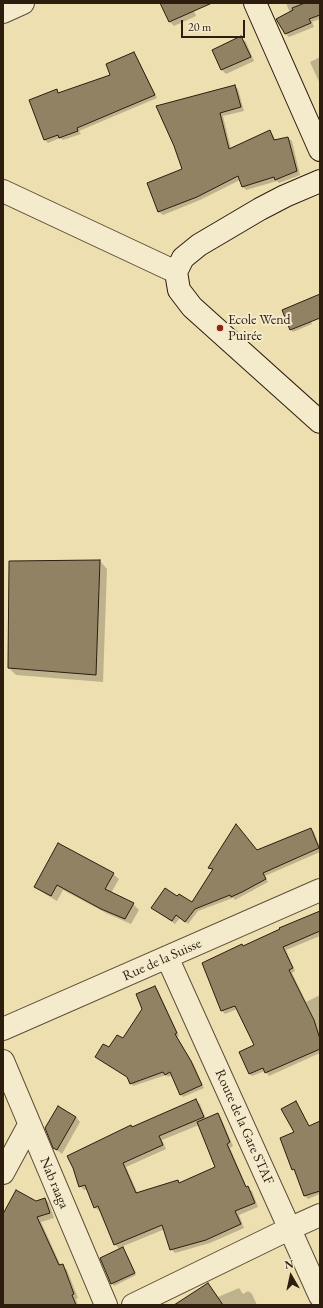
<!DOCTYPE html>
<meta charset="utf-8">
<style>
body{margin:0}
#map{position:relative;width:323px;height:1308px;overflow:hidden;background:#eedfb0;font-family:"EB Garamond",serif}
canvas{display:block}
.frame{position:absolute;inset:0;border:4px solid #2c1d0f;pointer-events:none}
.north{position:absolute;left:271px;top:1256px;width:40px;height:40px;-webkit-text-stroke:3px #f4eacc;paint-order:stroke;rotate:351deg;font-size:11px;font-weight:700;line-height:16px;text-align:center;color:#2c1d0f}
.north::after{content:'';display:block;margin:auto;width:14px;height:18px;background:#2c1d0f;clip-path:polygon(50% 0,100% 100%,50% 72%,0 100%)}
.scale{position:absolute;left:181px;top:20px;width:64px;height:18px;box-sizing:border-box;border:2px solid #2c1d0f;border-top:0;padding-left:5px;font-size:12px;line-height:14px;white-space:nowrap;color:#2c1d0f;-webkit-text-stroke:3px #f4eacc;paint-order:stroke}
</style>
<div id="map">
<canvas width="323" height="1308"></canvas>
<div class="frame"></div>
<div class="north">N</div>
<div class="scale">20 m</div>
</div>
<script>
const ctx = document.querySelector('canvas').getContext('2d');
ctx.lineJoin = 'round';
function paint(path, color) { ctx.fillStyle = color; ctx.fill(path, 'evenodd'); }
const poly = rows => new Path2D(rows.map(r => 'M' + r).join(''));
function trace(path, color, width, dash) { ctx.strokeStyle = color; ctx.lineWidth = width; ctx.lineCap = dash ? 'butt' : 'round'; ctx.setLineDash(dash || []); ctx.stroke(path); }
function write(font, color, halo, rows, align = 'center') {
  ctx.font = font + ' "EB Garamond",serif'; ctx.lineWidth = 4; ctx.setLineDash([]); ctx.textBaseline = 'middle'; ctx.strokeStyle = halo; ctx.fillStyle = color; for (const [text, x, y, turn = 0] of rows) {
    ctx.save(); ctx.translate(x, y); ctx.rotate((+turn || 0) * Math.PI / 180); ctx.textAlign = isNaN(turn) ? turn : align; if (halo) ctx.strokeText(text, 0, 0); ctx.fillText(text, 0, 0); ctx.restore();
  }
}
const shadow = poly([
 [161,3,191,3,196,16,174,26,170,22],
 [286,3,320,3,320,19,312,22,314,27,289,37,286,34,290,13],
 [241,38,246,42,254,61,226,74,222,70,213,51],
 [134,53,137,57,157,98,79,131,81,134,63,140,60,138,48,143,45,140,56,90,60,94,112,76],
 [320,57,320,84,310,62],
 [235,86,238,89,244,111,223,116,231,149,269,131,273,135,276,141,288,138,292,141,300,175,279,183,277,181,246,190,242,186,240,180,200,200,163,215,159,212,148,183,183,169],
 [304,305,312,324,293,332,291,329],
 [100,561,107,569,103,682,16,675,9,668],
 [311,829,314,832,320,847,320,852,265,876,268,882,235,900,233,898,198,911,188,924,180,918,175,924,156,911,177,898,193,904,213,871,209,867,258,851],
 [113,874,119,879,111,893,133,904,139,910,131,924,108,914,63,890,57,901,42,892,36,887],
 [320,913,320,936,286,950,295,971,292,973,306,1002,320,995,320,1053,269,1076,265,1071,252,1076,249,1073,255,1046,237,1009,225,1014,222,1011,203,963],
 [155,987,158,990,179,1036,177,1037,194,1065,204,1088,183,1097,181,1094,172,1075,168,1077,166,1075,133,1086,131,1083,129,1078,96,1057,123,1039,144,1009],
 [196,1101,200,1104,206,1119,218,1115,221,1118,233,1146,230,1148,247,1188,252,1191,258,1207,239,1215,244,1228,210,1243,175,1253,171,1249,165,1229,121,1247,125,1251,136,1275,114,1286,112,1283,120,1250,115,1244,101,1210,99,1211,95,1207,88,1189,84,1190,80,1186,132,1127],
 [199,1125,217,1167,180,1184,177,1181,138,1194,126,1167,166,1149,162,1140],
 [296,1102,298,1105,310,1127,320,1122,320,1194,308,1199,305,1196,296,1173,293,1169,295,1133],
 [58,1107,76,1117,80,1122,62,1154,54,1148],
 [45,1199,49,1203,54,1218,41,1222,61,1266,62,1265,67,1270,78,1298,76,1299,78,1305,3,1305,3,1216],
 [208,1284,218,1297,239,1288,243,1294,248,1291,252,1294,257,1305,176,1305]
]);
const building = poly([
 [160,3,212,3,169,22,160,3],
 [305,3,320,3,320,15,309,19,311,23,285,34,276,19,293,10,292,8,305,3],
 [241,36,251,57,221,70,212,50,241,36],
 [134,52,155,95,77,128,78,131,59,138,58,135,44,140,29,100,57,89,58,93,110,75,106,64,134,52],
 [235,85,241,107,220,113,229,149,270,130,274,140,288,137,297,171,275,180,274,177,242,187,238,176,197,197,158,212,147,183,182,169,174,146,156,106,235,85],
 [320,294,320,318,290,330,282,310,320,294],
 [100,560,96,675,8,668,9,561,100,560],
 [236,824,257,850,311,828,319,848,263,873,266,879,242,892,231,897,230,895,195,909,185,922,176,915,172,921,151,908,165,888,177,896,179,894,192,902,213,869,208,868,236,824],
 [58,843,114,873,105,889,134,903,125,919,101,909,57,885,51,896,34,887,58,843],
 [320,911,320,931,283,947,293,968,289,970,314,1020,320,1039,320,1049,265,1073,263,1068,249,1074,239,1052,254,1045,235,1006,221,1011,202,963,242,944,243,946,280,929,279,928,320,911],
 [155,986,177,1033,175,1034,191,1061,202,1085,180,1095,170,1072,165,1075,163,1072,130,1084,127,1077,95,1057,103,1044,109,1047,117,1035,123,1038,142,1009,136,994,155,986],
 [196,1099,204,1117,159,1136,163,1145,123,1163,136,1193,178,1180,179,1183,215,1167,197,1122,218,1113,230,1142,227,1144,246,1187,248,1186,255,1203,235,1211,241,1224,206,1240,170,1250,162,1225,114,1245,98,1206,94,1208,85,1185,79,1187,73,1168,67,1156,131,1125,132,1127,196,1099],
 [296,1101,309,1126,320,1121,320,1191,304,1196,294,1169,292,1170,280,1138,294,1132,281,1109,296,1101],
 [58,1106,76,1117,57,1150,53,1148,45,1128,58,1106],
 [16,1190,36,1201,45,1198,50,1213,37,1217,59,1265,63,1264,74,1294,72,1295,76,1305,3,1305,3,1214,16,1190],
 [123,1247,135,1273,111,1284,100,1258,123,1247],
 [208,1283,223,1305,174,1305,208,1283]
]);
const street = poly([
 [3,12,23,3],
 [3,191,176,272],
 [167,957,320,1296],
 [3,1029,320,890],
 [3,1061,106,1305],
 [3,1173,29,1125],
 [133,1305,289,1229,320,1215]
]);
const secondary = poly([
 [255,3,320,150],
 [320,181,285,196,260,209,199,245,183,258,176,272,179,290,192,307,320,422]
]);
const markers = [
 [220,328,4,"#8f2418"]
];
const poiNames = [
 ["Ecole Wend",228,320],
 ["Puirée",228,336]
];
const streetNames = [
 ["Rue de la Suisse",162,960,-24],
 ["Route de la Gare STAF",244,1127,66],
 ["Nab raaga",54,1183,67]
];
paint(shadow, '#0003');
paint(building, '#918263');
trace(building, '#2c1d0f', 1);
trace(street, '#5c4e37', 24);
trace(secondary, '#2c1d0f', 24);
trace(street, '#f4eacc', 22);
trace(secondary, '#f4eacc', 22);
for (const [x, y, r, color] of markers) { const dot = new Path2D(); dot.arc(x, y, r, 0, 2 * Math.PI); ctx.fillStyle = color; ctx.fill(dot); trace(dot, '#f4eacc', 1.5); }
write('14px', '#2c1d0f', '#f4eacc', poiNames, 'left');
write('14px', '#2c1d0f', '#f4eacc', streetNames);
</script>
